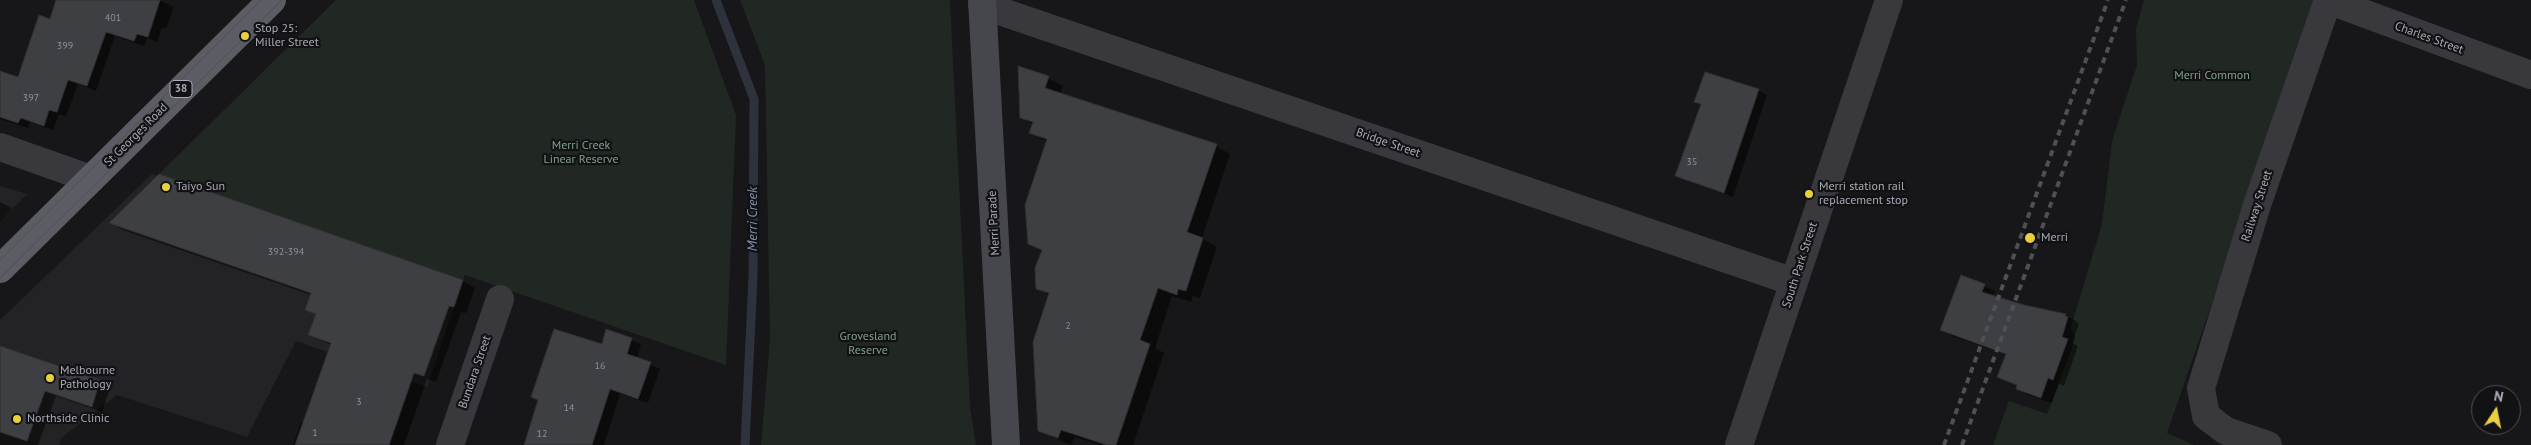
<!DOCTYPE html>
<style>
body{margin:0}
#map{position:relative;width:2531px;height:445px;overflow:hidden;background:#171618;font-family:"PT Sans",sans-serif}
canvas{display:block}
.north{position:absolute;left:2471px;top:385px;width:50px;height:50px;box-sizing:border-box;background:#121113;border:1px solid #4e4f55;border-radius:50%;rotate:11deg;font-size:14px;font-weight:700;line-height:20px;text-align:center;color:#a9abb8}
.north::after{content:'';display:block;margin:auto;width:18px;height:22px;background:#e9d13d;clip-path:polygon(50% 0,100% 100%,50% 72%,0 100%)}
</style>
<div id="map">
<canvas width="2531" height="445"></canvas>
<div class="north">N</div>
</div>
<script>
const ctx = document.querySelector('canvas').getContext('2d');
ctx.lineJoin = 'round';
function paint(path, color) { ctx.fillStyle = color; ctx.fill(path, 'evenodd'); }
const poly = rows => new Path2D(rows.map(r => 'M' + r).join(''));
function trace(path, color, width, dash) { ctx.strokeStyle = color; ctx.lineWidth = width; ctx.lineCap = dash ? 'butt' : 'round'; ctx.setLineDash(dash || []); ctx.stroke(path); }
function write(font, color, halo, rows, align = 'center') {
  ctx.font = font + ' "PT Sans",sans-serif'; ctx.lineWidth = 4.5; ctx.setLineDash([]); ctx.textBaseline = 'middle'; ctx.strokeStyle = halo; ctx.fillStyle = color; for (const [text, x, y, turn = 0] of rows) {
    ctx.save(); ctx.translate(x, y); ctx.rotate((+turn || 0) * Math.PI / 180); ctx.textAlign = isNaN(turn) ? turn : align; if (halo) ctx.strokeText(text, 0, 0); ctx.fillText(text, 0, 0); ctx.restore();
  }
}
const built = poly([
 [152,174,463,280,427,387,296,341,247,437,117,395,61,438,59,445,0,445,0,320],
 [0,186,27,194,0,221]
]);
const green = poly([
 [336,0,694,0,736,115,726,365,465,275,463,280,159,174],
 [740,0,950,0,970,408,976,445,761,445,770,339,765,65],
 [2144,0,2317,0,2167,433,2194,445,1993,445,2009,401,2047,414,2070,353,2075,338,2071,327,2102,224,2112,141,2137,65,2136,29]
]);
const shadow = poly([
 [58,0,159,0,174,7,166,29,162,28,157,42,147,38,144,46,115,36,96,91,78,84,66,117,59,114,53,130,30,122,28,128,0,119,0,72,19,79,50,20],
 [1048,78,1063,86,1060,94,1216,146,1230,154,1202,238,1217,247,1200,298,1193,296,1191,302,1172,296,1155,348,1164,353,1133,445,1100,445,1075,437,1071,445,1039,430,1049,295,1037,288,1043,252,1029,244,1048,142,1031,133,1034,125,1022,118],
 [1758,90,1767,95,1733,197,1676,176,1702,104,1696,101],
 [159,176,463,281,475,288,466,313,461,312,436,382,427,379,404,445,293,445,301,422,304,423,331,345,309,335,316,315,307,309,311,295,123,230,111,223],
 [0,202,12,208,0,222],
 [1962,277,1995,291,1993,297,2024,307,2066,315,2076,321,2079,324,2072,343,2078,346,2064,386,2059,384,2052,403,2028,395,2017,388,2018,386,1998,377,2006,355,1952,336,1942,330],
 [607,331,641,344,637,359,660,369,648,403,620,394,604,445,521,445,525,444,539,401,532,397,602,345],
 [0,348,99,382,110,388,102,412,56,396,38,445,0,445]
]);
const stream = poly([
 [716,0,754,99,753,277,745,445]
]);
const building = poly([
 [56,0,160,0,148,37,137,34,134,41,106,32,87,86,68,80,57,112,49,110,44,126,21,118,18,123,0,117,0,71,18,77,39,15,50,19,56,0],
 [1018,66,1049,76,1045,88,1217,144,1187,232,1203,238,1186,291,1178,289,1177,295,1158,288,1140,340,1150,344,1116,445,1107,445,1061,430,1058,438,1038,431,1033,342,1049,293,1036,289,1035,268,1042,250,1028,244,1025,205,1047,139,1029,133,1033,122,1020,118,1018,66],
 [1705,72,1759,89,1724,193,1675,176,1701,104,1694,102,1705,72],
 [159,174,463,280,454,307,449,306,424,376,414,373,389,445,295,445,331,343,308,335,316,314,305,310,311,293,109,223,159,174],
 [1961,275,1985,284,1982,292,2024,305,2066,314,2065,316,2068,317,2062,337,2068,339,2053,380,2048,378,2041,398,2016,389,2017,385,1997,377,2006,354,1940,330,1961,275],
 [554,329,602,344,606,329,632,338,627,354,651,362,638,399,610,389,592,445,524,445,538,400,531,397,554,329],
 [0,346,100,380,92,407,45,391,27,441,0,432,0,346]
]);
const minor = poly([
 [2328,0,2531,75],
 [982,5,1794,282],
 [0,147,91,179],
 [450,445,500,299],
 [1739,445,1889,0],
 [2268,445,2226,431,2206,416,2201,388,2257,205,2328,0]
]);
const secondary = poly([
 [982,0,1006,445]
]);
const trunk = poly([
 [0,269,272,0]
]);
const tram = poly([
 [0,260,261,0],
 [0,278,282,0]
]);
const rail = poly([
 [1944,445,2108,0],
 [1962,445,2126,0]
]);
const markers = [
 [245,36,5,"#e9d13d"],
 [166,187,5,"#e9d13d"],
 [1809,194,5,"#e9d13d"],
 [2030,238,6,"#e9d13d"],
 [50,378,5,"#e9d13d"],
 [17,419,5,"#e9d13d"]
];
const numberNames = [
 ["401",113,18],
 ["399",65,46],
 ["397",31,98],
 ["35",1692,162],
 ["392-394",286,252],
 ["2",1068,326],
 ["16",600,366],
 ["3",359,402],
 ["14",569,408],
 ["1",315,433],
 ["12",542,434]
];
const shields = [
 [181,89,22]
];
const shieldNames = [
 ["38",181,89]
];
const poiNames = [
 ["Stop 25:",255,29],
 ["Miller Street",255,43],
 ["Taiyo Sun",176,187],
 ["Merri station rail",1819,187],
 ["replacement stop",1819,201],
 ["Merri",2041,238],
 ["Melbourne",60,371],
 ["Pathology",60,385],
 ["Northside Clinic",27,419]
];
const streetNames = [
 ["Charles Street",2429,38,20],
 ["St Georges Road",136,135,-45],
 ["Bridge Street",1388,143,19],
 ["Railway Street",2257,206,-72],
 ["Merri Parade",994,223,-93],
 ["South Park Street",1800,265,-72],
 ["Bundara Street",475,372,-71]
];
const parkNames = [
 ["Merri Common",2212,76],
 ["Merri Creek",581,146],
 ["Linear Reserve",581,160],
 ["Grovesland",868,337],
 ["Reserve",868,351]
];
const waterNames = [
 ["Merri Creek",753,219,-90]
];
paint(built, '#232325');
paint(green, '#212823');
paint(shadow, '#0007');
trace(stream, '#2d323c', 9);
paint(building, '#3e3f42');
trace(building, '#313134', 1);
trace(minor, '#38383d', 28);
trace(secondary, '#46464d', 28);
trace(trunk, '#5c5c65', 28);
trace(tram, '#4f4f56', 1);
trace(rail, '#4f4f56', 4, [6, 5]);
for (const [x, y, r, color] of markers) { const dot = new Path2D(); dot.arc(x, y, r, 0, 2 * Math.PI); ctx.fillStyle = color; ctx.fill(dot); trace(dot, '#121113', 2); }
write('10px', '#8e909a', null, numberNames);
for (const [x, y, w] of shields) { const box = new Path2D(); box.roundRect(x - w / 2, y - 8.5, w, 17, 4); ctx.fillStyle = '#121113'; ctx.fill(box); trace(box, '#a9abb8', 1); }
write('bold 11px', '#a9abb8', null, shieldNames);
write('12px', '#a9abb8', '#121113', poiNames, 'left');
write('12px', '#a9abb8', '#121113', streetNames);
write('12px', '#81a289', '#121113', parkNames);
write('italic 14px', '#8292b1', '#121113', waterNames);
</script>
